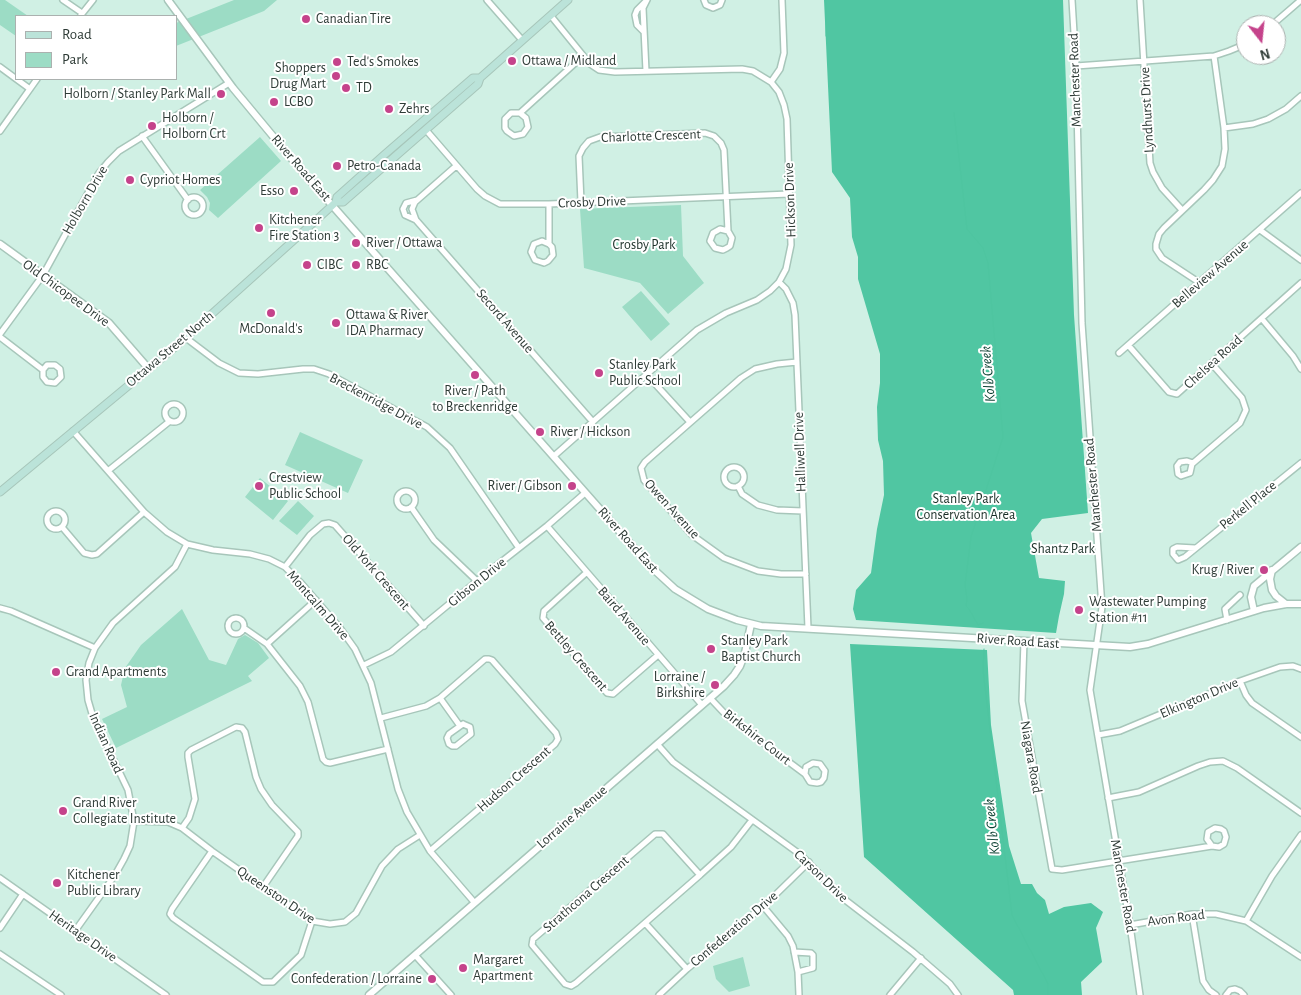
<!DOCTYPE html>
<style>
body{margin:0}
#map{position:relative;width:1301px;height:995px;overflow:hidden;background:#d0f0e4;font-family:"Alegreya Sans",sans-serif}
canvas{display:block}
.legend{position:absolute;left:15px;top:15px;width:162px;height:65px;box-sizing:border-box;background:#fff;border:1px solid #abb1af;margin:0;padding:6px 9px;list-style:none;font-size:15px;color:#2e3b36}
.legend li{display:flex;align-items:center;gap:10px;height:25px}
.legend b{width:25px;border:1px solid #abb1af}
.north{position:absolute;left:1236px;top:15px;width:50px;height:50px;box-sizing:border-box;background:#fff;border:1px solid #abb1af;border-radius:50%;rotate:164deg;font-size:14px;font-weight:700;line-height:20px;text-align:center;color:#2e3b36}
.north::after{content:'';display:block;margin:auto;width:18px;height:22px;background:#c5438b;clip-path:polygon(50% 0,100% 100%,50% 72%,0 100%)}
</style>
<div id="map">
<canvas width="1301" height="995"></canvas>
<ul class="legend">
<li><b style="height:6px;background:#bbe3d9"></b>Road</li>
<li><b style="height:14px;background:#9cdcc5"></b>Park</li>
</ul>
<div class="north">N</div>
</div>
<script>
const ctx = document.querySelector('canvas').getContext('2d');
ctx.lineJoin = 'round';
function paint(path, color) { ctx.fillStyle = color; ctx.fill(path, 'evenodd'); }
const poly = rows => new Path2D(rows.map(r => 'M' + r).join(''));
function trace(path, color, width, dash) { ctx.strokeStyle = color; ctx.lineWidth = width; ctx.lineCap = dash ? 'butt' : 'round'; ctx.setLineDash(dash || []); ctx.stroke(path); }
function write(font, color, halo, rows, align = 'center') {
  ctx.font = font + ' "Alegreya Sans",sans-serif'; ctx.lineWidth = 4; ctx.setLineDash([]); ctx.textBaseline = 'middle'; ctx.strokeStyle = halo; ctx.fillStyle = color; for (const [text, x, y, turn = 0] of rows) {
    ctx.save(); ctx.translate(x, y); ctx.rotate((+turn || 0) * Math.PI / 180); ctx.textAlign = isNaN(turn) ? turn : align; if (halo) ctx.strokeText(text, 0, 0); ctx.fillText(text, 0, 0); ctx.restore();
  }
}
const green = poly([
 [0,0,5,0,28,16,16,16,16,36,0,25],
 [234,0,277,0,264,11,176,46,176,23],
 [260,137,281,161,218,218,209,210,210,203,207,197,200,190],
 [681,205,683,256,704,283,668,314,640,283,584,268,580,209],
 [641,291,670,324,651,341,622,307],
 [300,432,363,460,348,493,285,465],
 [260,478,288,501,273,520,245,497],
 [298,501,314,516,297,535,279,521],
 [182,609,209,660,226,665,238,639,245,635,258,643,269,658,248,676,252,681,116,748,102,719,127,707,121,685,125,668,141,645],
 [743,957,750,986,729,992,716,979,713,966]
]);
const forest = poly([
 [824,0,1063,0,1074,315,1088,513,1042,519,1031,533,1039,578,1065,581,1064,594,1059,616,1056,633,856,620,853,609,856,590,871,573,877,529,884,495,883,461,878,440,877,407,880,383,880,354,858,279,858,257,852,237,850,198,832,172],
 [850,644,987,650,991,725,1009,846,1021,884,1032,884,1037,893,1045,900,1049,914,1064,907,1091,903,1103,912,1096,928,1102,962,1081,982,1082,995,1014,995,1013,990,864,857]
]);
const stream = poly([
 [826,36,826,0],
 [954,113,967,229,983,248,988,263,1003,437,971,537,965,585,967,599,966,606,969,609,978,625,983,623],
 [984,649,983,670,1012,915,1048,984,1048,995]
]);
const minor = poly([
 [63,0,82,13],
 [487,0,522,40],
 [704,0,706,5,713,8,720,5,722,0],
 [1072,0,1076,66,1082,323,1102,607,1090,690,1130,925,1140,995],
 [1140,0,1150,163,1153,172,1162,188,1182,210],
 [81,15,93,0],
 [551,16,590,64,599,70,615,72,742,69,753,71,771,82,779,92,784,105,787,119,791,245,786,269,779,282,770,291,757,300,726,313,697,330,554,456],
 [1272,25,1301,0],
 [644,32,637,25,635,15,637,10,645,2],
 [1076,66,1214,56,1229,51,1246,44],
 [0,67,30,89],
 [646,71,643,8,647,0],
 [771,82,780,69,784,53,782,0],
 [520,113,526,118,528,127,523,134,514,136,507,131,505,128,505,119,511,113,520,113,583,56],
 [1224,128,1253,124,1268,119,1286,109,1301,96],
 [426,130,477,189,485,196,500,204,549,204,789,194],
 [0,131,37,79],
 [142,136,188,200],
 [456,166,415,202,412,209,416,220,593,422],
 '185 206a9 9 0 1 1 18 0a9 9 0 1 1-18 0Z',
 [581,202,579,156,583,148,589,141,600,137,705,133,714,136,721,143,724,150,728,231,732,238,730,246,727,248,723,250,715,248,710,241,713,233,720,229,728,231],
 [549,204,549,244,552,247,553,255,548,261,544,263,535,260,531,252,534,244,542,241,549,244],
 [416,220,405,215,403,209,406,203,417,200],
 [1260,230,1301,260],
 [779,282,786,289,793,303,795,315,808,628],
 [1200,283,1162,258,1156,249,1156,244,1159,234,1164,228,1204,190,1213,180,1222,166,1225,149,1224,128,1214,56],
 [1262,319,1293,356,1301,369],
 [0,334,43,275,99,173,108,162,119,151,229,83],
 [0,337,43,370,43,377,47,382,55,383,61,377,60,369,55,365,47,365,43,370],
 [186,338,219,363,239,373,258,374,303,369,314,369,329,374,427,427,450,448,519,548],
 [1128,345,1169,392,1177,394,1301,283],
 [1119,353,1301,193],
 [797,362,777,364,755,369,741,378,645,462,641,468,644,480,692,535,724,558,758,571,781,574,806,574],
 [647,375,690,422],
 '165 413a9 9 0 1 1 18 0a9 9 0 1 1-18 0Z',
 [73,431,144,512,167,532,187,544,213,550,250,554,269,559,285,567,301,583,340,628,355,649,371,683,398,789,407,812,430,851,474,902],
 [1193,463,1187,461,1180,462,1177,466,1178,474,1181,476,1190,473,1192,464,1240,423,1246,410,1242,398,1212,364],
 '724 477a10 10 0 1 1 20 0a10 10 0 1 1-20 0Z',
 [109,470,170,421],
 [738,486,742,494,758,505,777,510,803,511],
 '397 500a9 9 0 1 1 18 0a9 9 0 1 1-18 0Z',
 [411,507,434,540,477,581],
 '47 520a9 9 0 1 1 18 0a9 9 0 1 1-18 0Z',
 [547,526,702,705],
 [62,527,84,553,92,555,97,554,144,512],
 [1195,548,1177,547,1173,549,1173,554,1178,560,1185,557,1301,463],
 [285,567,310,535,323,524,329,523,335,525,424,626],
 [586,573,544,611,543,618,607,693,613,694,658,655],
 [0,608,11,611,95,648],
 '228 626a8 8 0 1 1 16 0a8 8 0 1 1-16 0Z',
 [1227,620,1225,609,1240,595],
 [244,628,267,644,300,686,308,702,323,759,326,762,330,763,388,749],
 [1024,641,1022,701,1052,869,1062,870,1212,846,1219,847,1224,844,1226,837,1224,831,1221,829,1215,828,1208,832,1207,839,1212,846],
 [267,644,316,600],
 [364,665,391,652,477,581,547,526,585,493],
 [1240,681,1246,695,1252,703,1301,737],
 [440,698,460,726],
 [710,698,727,716,805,774,810,782,817,783,821,782,824,778,825,771,820,764,813,763,806,767,805,774],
 [381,718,426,706,440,698,485,659,489,659,492,660,556,733,558,739,555,744,430,851],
 [463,724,470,727,471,734,456,746,452,746,449,744,447,738,449,734,463,724],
 [1098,735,1120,731,1240,681,1280,667,1293,666,1301,669],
 [657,744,673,762,801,855,844,899,913,952,950,984,958,995],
 [1108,798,1139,792,1198,766,1210,762,1223,761,1237,768,1301,813],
 [134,821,168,822,182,828,212,851,312,921,330,924,345,922,356,913,382,866,398,849,420,835],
 [182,828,189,818,195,799,188,757,188,753,191,750,236,727,242,728,245,732,256,777,261,789,272,805,298,832,298,836,263,887],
 [212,851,172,909,170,914,173,918,263,982,273,982,301,955,312,921],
 [700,875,576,983,571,986,565,984,532,945,533,939,655,834,663,834,700,875,731,847,752,820],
 [0,878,166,995],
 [763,906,788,936,793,946,798,972,799,995],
 [1192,914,1203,981,1209,990,1216,995],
 [1246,921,1272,876,1301,835],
 [645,923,687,969],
 [1130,925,1192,914,1216,914,1246,921,1301,957],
 [0,928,23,894],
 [75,931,115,875,124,859,130,846,134,821,128,790,93,717,88,700,86,680,89,663,95,648,113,623,175,567,187,544],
 [794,952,811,953,813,955,813,968,798,972],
 [0,954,61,995],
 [415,955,451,995],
 [659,995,687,969,768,902,809,862],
 [890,995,921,958],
 [1226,995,1230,990,1235,989,1240,991,1244,995]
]);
const tertiary = poly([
 [168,0,233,88,301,170,650,566,675,589,708,609,737,620,761,626,1130,647,1148,644,1264,608,1286,604,1301,604],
 [0,244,109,323,148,368],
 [1272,570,1270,579,1272,590,1276,596,1286,604],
 [1254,611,1251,597,1254,586,1301,547],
 [369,995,724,686,734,675,740,666,745,653,751,624]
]);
const secondary = poly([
 [336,202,337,197,384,155,473,78,480,78],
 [0,492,175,347,324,213,336,202,343,202,478,84,480,78,568,0]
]);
const markers = [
 [306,19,5,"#c5438b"],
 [512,61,5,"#c5438b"],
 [337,62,5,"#c5438b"],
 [336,76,5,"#c5438b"],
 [346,88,5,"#c5438b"],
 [221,94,5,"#c5438b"],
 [274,102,5,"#c5438b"],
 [389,109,5,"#c5438b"],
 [152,126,5,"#c5438b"],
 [337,166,5,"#c5438b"],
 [130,180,5,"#c5438b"],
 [294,191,5,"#c5438b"],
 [259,228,5,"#c5438b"],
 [356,243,5,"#c5438b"],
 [307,265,5,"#c5438b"],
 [356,265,5,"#c5438b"],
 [271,313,5,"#c5438b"],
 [336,323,5,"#c5438b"],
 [599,373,5,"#c5438b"],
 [475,375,5,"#c5438b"],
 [540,432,5,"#c5438b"],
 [259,486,5,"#c5438b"],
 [572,486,5,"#c5438b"],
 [1264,570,5,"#c5438b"],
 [1079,610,5,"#c5438b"],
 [711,649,5,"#c5438b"],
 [56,672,5,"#c5438b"],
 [715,685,5,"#c5438b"],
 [63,811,5,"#c5438b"],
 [57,883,5,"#c5438b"],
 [463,968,5,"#c5438b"],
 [432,979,5,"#c5438b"]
];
const poiNames = [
 ["Canadian Tire",316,19],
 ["Ottawa / Midland",522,61],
 ["Ted's Smokes",347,62],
 ["Shoppers",326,68,"right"],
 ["Drug Mart",326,84,"right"],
 ["TD",356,88],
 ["Holborn / Stanley Park Mall",211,94,"right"],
 ["LCBO",284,102],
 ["Zehrs",399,109],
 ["Holborn /",162,118],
 ["Holborn Crt",162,134],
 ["Petro-Canada",347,166],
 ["Cypriot Homes",140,180],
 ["Esso",284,191,"right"],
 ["Kitchener",269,220],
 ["Fire Station 3",269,236],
 ["River / Ottawa",366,243],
 ["CIBC",317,265],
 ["RBC",366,265],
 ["Ottawa & River",346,315],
 ["IDA Pharmacy",346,331],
 ["McDonald's",271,329,"center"],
 ["Stanley Park",609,365],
 ["Public School",609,381],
 ["River / Path",475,391,"center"],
 ["to Breckenridge",475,407,"center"],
 ["River / Hickson",550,432],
 ["Crestview",269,478],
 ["Public School",269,494],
 ["River / Gibson",562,486,"right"],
 ["Krug / River",1254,570,"right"],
 ["Wastewater Pumping",1089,602],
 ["Station #11",1089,618],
 ["Stanley Park",721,641],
 ["Baptist Church",721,657],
 ["Grand Apartments",66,672],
 ["Lorraine /",705,677,"right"],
 ["Birkshire",705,693,"right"],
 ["Grand River",73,803],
 ["Collegiate Institute",73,819],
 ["Kitchener",67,875],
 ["Public Library",67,891],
 ["Margaret",473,960],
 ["Apartment",473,976],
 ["Confederation / Lorraine",422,979,"right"]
];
const streetNames = [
 ["Manchester Road",1075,80,-92],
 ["Lyndhurst Drive",1147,110,-93],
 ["Charlotte Crescent",651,136,-2],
 ["River Road East",301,168,49],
 ["Holborn Drive",85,200,-60],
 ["Hickson Drive",790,200,-92],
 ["Crosby Drive",592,202,-2],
 ["Belleview Avenue",1210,274,-41],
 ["Old Chicopee Drive",66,293,36],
 ["Secord Avenue",505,321,49],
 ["Ottawa Street North",170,349,-40],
 ["Chelsea Road",1213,362,-42],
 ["Breckenridge Drive",376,401,28],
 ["Halliwell Drive",800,452,-92],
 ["Manchester Road",1093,485,-95],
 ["Perkell Place",1248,505,-39],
 ["Owen Avenue",672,509,48],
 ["River Road East",628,540,48],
 ["Old York Crescent",376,572,49],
 ["Gibson Drive",477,582,-39],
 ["Montcalm Drive",318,605,49],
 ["Baird Avenue",624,616,49],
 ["River Road East",1018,641,4],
 ["Bettley Crescent",576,656,49],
 ["Elkington Drive",1199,698,-23],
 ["Birkshire Court",757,737,38],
 ["Indian Road",106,743,66],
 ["Niagara Road",1031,757,80],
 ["Hudson Crescent",514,779,-41],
 ["Lorraine Avenue",572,817,-41],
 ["Carson Drive",821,876,44],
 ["Manchester Road",1123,886,80],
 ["Strathcona Crescent",586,894,-41],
 ["Queenston Drive",276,895,34],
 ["Avon Road",1176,918,-7],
 ["Confederation Drive",734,929,-40],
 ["Heritage Drive",83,936,35]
];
const parkNames = [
 ["Crosby Park",644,245],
 ["Stanley Park",966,499],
 ["Conservation Area",966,515],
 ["Shantz Park",1063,549]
];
const waterNames = [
 ["Kolb Creek",988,374,-95],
 ["Kolb Creek",992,827,-96]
];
paint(green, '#9cdcc5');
paint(forest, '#50c6a2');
trace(stream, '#4ec5a0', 1);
trace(minor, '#a7c6ba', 8);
trace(tertiary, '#a7c6ba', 9);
trace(secondary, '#a7c6ba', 9);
trace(minor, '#fff', 5);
trace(tertiary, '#fff', 6);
trace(secondary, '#bbe3d9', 7);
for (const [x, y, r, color] of markers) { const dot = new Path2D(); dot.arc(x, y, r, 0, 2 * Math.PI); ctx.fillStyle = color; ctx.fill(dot); trace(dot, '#fff', 2); }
write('14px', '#2e3b36', '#fff', poiNames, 'left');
write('14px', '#2e3b36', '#fff', streetNames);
write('14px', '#1a2f27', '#fff', parkNames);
write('italic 15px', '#093f30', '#fff', waterNames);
</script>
